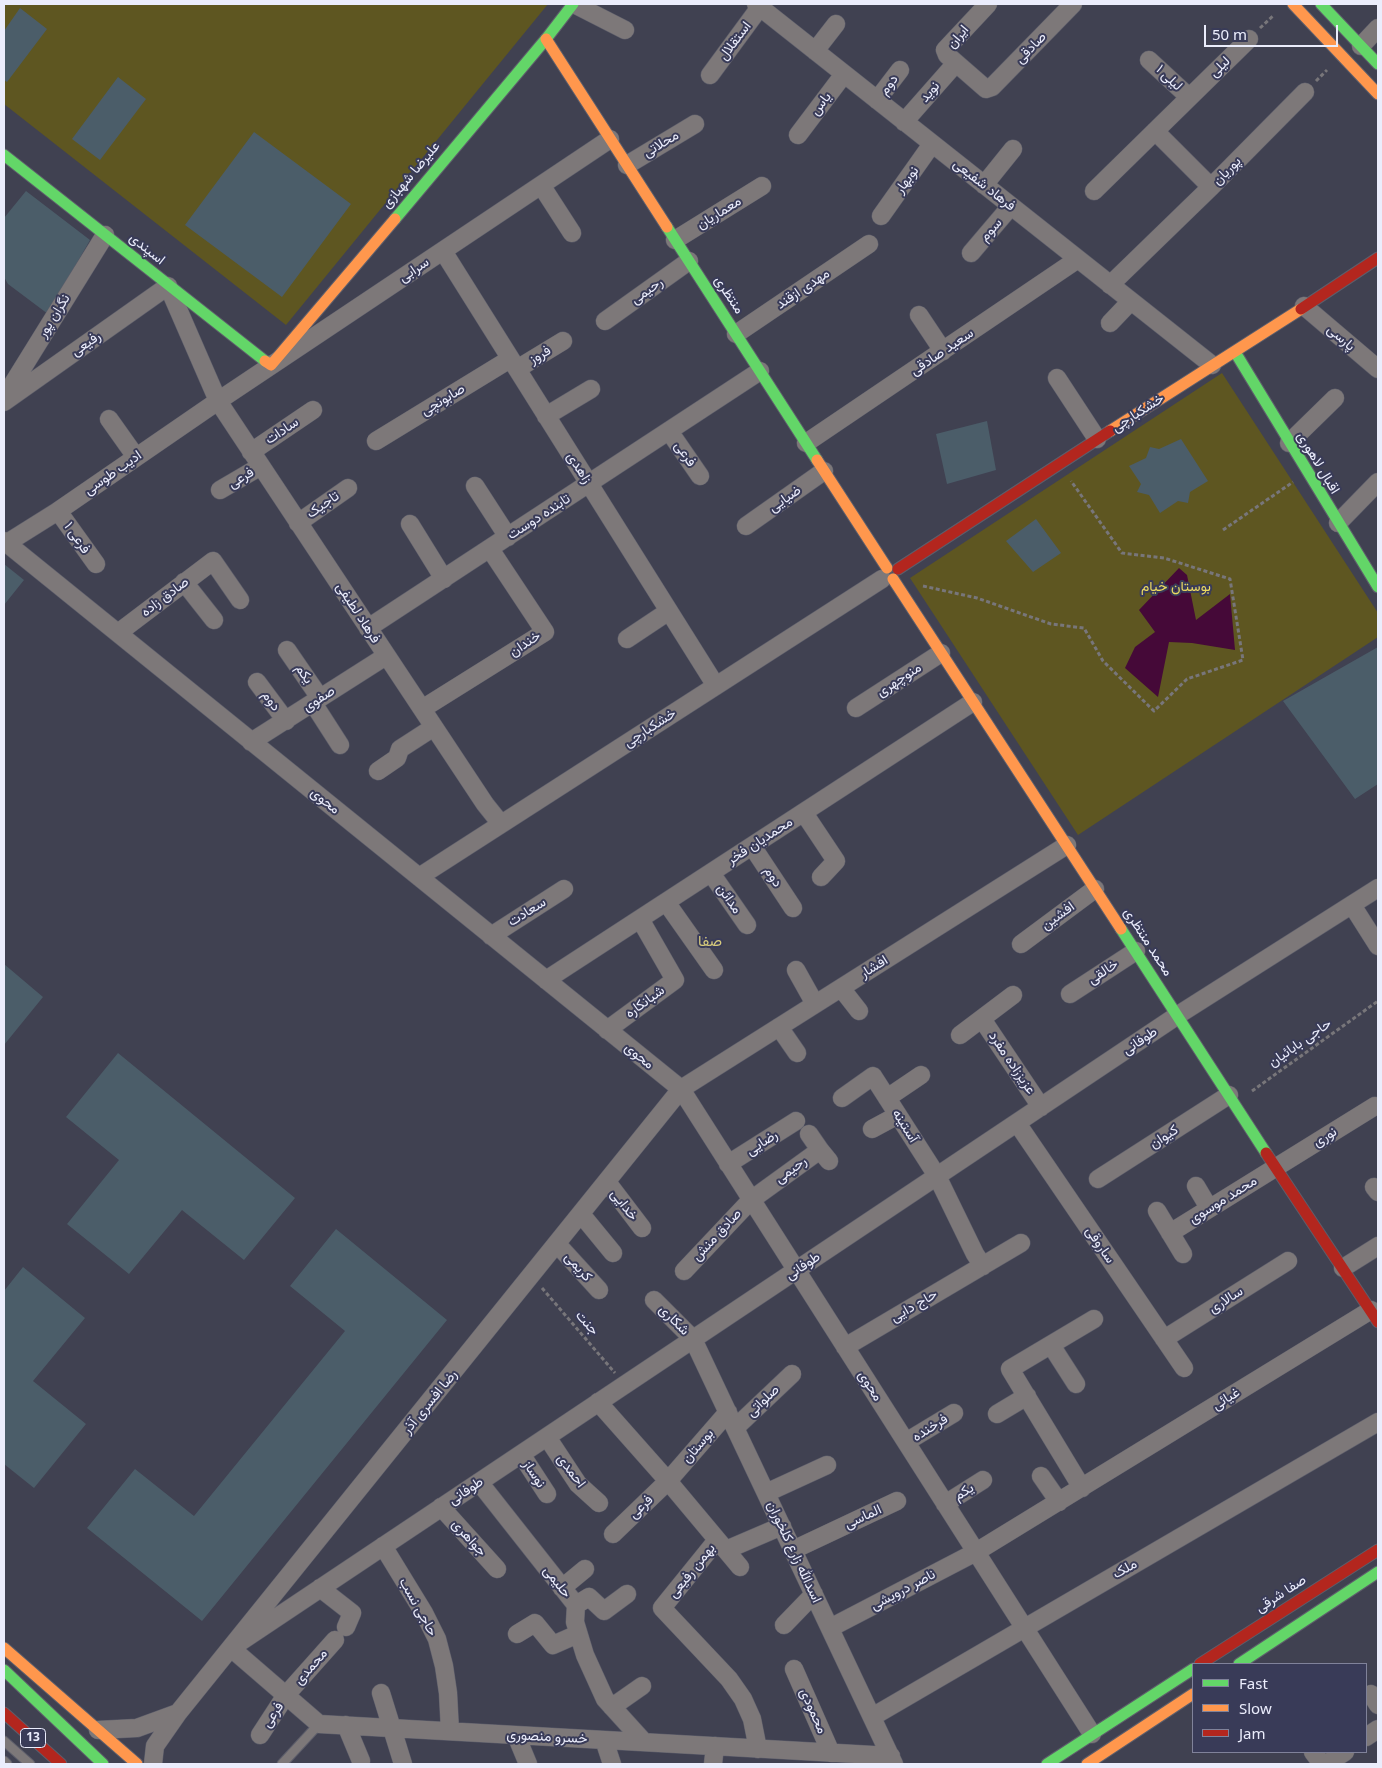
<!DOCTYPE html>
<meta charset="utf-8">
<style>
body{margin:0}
#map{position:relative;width:1382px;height:1768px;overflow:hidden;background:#404151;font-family:"Noto Sans",sans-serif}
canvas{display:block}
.frame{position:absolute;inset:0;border:5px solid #ebedfc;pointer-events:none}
.legend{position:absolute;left:1192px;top:1663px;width:175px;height:90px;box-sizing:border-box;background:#393b58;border:1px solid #80829a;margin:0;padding:6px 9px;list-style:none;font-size:15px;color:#ebedfc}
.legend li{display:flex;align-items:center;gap:10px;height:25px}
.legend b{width:25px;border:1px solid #80829a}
.scale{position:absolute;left:1204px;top:25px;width:134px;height:22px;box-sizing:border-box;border:2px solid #ebedfc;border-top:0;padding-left:6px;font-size:15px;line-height:18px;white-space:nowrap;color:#ebedfc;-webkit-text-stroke:4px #393b58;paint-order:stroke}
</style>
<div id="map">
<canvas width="1382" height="1768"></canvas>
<div class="frame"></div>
<ul class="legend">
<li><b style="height:6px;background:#63d668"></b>Fast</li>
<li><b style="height:6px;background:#ff974d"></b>Slow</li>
<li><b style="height:6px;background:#b3261e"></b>Jam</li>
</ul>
<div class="scale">50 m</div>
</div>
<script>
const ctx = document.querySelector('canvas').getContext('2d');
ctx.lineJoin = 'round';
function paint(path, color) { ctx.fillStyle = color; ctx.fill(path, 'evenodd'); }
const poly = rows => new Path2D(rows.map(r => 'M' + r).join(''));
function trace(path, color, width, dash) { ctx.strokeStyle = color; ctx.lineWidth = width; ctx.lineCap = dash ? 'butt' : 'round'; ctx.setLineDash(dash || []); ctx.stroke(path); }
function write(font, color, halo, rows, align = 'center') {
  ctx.font = font + ' "Noto Sans",Vazirmatn,sans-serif'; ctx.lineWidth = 4; ctx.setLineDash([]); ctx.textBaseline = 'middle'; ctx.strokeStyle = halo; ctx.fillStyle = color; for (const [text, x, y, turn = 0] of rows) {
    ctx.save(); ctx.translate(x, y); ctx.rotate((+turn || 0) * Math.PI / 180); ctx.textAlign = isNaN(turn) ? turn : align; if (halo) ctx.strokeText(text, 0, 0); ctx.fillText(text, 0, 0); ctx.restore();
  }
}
const green = poly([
 [4,4,548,4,286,325,4,104],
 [1222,373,1378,613,1378,637,1078,835,910,578]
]);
const water = poly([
 [1179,568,1187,575,1196,620,1230,594,1235,650,1192,643,1169,642,1158,697,1125,668,1135,647,1155,632,1139,610]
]);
const building = poly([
 [20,8,47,29,7,82,4,80,4,31],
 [118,77,146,99,100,160,72,139],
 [254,132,351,204,282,297,185,225],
 [26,191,90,240,48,314,8,284,4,277,4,218],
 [987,421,996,470,947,484,936,434],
 [1181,439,1208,481,1190,492,1188,503,1178,501,1160,513,1149,495,1137,492,1141,484,1129,466,1146,458,1150,447,1159,449],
 [1036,519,1061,553,1033,572,1006,541],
 [4,564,24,580,4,605],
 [1378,647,1378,784,1355,799,1283,701],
 [4,964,43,997,4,1045],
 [118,1053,295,1198,244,1260,182,1210,129,1274,67,1224,119,1160,66,1117],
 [336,1229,447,1320,202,1621,87,1528,135,1469,194,1516,345,1331,290,1286],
 [23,1267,85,1318,33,1381,86,1424,34,1488,4,1464,4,1291]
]);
const path = poly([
 [1260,28,1274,15],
 [1316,81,1327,70],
 [1223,530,1293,482],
 [923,586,977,598,1051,624,1084,628,1103,661,1154,711,1187,679,1243,660,1230,579,1164,558,1122,553,1071,481],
 [1252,1091,1378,1001],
 [542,1288,615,1373]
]);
const lane = poly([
 [4,1741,30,1764],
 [4,1761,7,1764],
 [282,1764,319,1724]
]);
const street = poly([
 [574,4,625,30],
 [756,4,1212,365],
 [988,4,945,50,947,55,986,89,992,87,1073,4],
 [1361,46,1378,28],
 [815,51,836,24],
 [1149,60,1189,97],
 [710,75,760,7],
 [877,100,900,70],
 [904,122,956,63],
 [1155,131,1211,187],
 [798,135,844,74],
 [627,165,695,124],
 [541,185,572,233],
 [984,185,1013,149],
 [1094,191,1249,39],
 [881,216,932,144],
 [675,240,762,186],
 [443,251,716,686],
 [971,253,1011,206],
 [1110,285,1211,187,1305,92],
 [1304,306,1378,369],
 [919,315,943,351],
 [605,321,689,261],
 [1110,323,1131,301],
 [736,334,869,244],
 [517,369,563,341],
 [1057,378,1097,439],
 [4,398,105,235],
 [4,402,168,286,218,401,485,804,501,824],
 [546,416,591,389],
 [109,419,136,457],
 [669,431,700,476],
 [376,441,510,359],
 [806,443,1078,259],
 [1289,443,1335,398],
 [251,452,313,410],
 [475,486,508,537],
 [220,490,261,466],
 [58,511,96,564],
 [298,523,348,488],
 [1338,523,1378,482],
 [410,524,444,579],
 [746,526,824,471],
 [4,541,681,1089,1092,1734],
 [7,543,58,511,218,401,610,139],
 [184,582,214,620],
 [368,628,760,371],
 [118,633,213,561,240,600],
 [627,639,669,611],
 [287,650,320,698],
 [257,682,286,721],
 [313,703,340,745],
 [856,708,941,653],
 [422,709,545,632,490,549],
 [251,742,386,656],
 [378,771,397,758,400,749,434,727],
 [804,813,836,861,821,877],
 [752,846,793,908],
 [711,873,747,925],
 [419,877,882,579],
 [666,902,714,970],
 [1352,905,1378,946],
 [491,936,564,889],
 [1021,944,1095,889],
 [796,970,815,1004],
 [546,980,973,702],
 [841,988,859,1011],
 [1070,994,1136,951],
 [982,1019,1041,1107],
 [779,1027,797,1053],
 [607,1030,675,980,640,919],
 [960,1035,1013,995],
 [842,1098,873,1076,937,1176,975,1254,983,1266],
 [887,1098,921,1075],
 [1017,1123,1184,1368],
 [872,1129,898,1115],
 [809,1134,820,1150],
 [728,1164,796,1121],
 [1098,1179,1229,1095],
 [607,1182,642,1228],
 [1196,1186,1209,1208],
 [1374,1187,1378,1192],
 [1157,1211,1183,1254],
 [581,1214,613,1253],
 [1170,1233,1375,1106],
 [557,1244,599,1290],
 [1343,1268,1378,1246],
 [684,1271,751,1200,820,1150,829,1161],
 [654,1300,693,1339,894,1764],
 [1164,1339,1288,1261],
 [1051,1345,1076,1384],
 [845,1347,1021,1243],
 [598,1402,668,1481,740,1567],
 [997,1414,1027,1396],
 [735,1428,792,1374],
 [547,1437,578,1484,599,1503],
 [906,1442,954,1413],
 [521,1454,547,1494],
 [1041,1476,1059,1502],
 [479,1482,576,1605,575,1622,585,1655,605,1699,644,1742],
 [1082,1488,1010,1369,1094,1319],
 [766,1493,827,1465],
 [945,1504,983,1480],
 [441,1507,497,1569],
 [613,1534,668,1481,728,1412],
 [717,1540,662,1608,729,1679,743,1699,752,1719,758,1749],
 [383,1546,424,1613,437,1639,444,1666,448,1693,450,1731],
 [726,1550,782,1526],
 [793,1550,897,1501],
 [320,1588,352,1613,346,1627],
 [562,1588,585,1569],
 [576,1605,589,1597,604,1611,627,1594],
 [784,1625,814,1594],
 [830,1628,976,1552,1371,1310],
 [517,1634,535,1623,553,1645,578,1634],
 [794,1669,831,1753],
 [381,1693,403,1764],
 [1371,1694,1378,1705],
 [612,1707,642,1686],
 [178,1713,681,1089,1067,845],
 [872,1717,1378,1422],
 [346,1725,361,1761],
 [98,1730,137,1728,178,1713,155,1746,153,1764],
 [260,1735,286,1695,335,1640],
 [516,1735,528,1764],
 [1366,1737,1378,1729],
 [604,1740,612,1764],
 [1313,1752,1322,1764],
 [891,1756,319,1724,231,1648,1178,1015,1378,888],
 [713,1764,715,1746],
 [1326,1764,1345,1752]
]);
const fast = poly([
 [1321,4,1378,64],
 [4,155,265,361],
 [395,219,546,39,573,4],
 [667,227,817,460],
 [1235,352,1378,587],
 [1121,929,1266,1153],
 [1239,1664,1378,1572],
 [4,1670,103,1764],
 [1047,1764,1193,1669]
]);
const slow = poly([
 [1293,4,1378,94],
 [546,39,667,227],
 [265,361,271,365,395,219],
 [1110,431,1301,309],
 [817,460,887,568],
 [893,579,1121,929],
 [4,1648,137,1764],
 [1087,1764,1193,1694]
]);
const jam = poly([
 [1301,309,1378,258],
 [898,569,1110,431],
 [1266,1153,1378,1322],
 [1200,1664,1378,1550],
 [4,1713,61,1764]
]);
const shields = [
 [33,1738,25]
];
const shieldNames = [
 ["13",33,1738]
];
const streetNames = [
 ["ایران",958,37,-50],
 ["استقلال",735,41,-53],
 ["صادقی",1031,48,-46],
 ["لیلی",1220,67,-44],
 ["لیلی ۱",1169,78,44],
 ["دوم",889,85,-53],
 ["نوید",930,92,-49],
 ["یاس",821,104,-53],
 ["محلاتی",661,144,-31],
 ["پوریان",1227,171,-45],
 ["علیرضا شهبازی",411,175,-50],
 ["نوبهار",907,180,-54],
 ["فرهاد شفیعی",984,185,38],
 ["معماریان",719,213,-32],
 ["سوم",991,230,-49],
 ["اسپندی",147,249,39],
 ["سرابی",414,270,-34],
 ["مهدی ازقند",803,289,-34],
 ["رحیمی",647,291,-35],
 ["منتظری",729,295,57],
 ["نگران پور",54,316,-58],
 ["پارسی",1341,338,41],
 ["رفیعی",86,344,-35],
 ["سعید صادقی",942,352,-34],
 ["فروز",540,355,-31],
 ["صابونچی",443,400,-31],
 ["خشکبارچی",1138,413,-33],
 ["سادات",282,431,-34],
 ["فرعی",685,454,55],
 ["اقبال لاهوری",1318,463,59],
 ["زاهدی",579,468,58],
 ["ادیب طوسی",113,473,-35],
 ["فرعی",241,478,-31],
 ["ضیایی",785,499,-35],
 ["تاجیک",323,505,-35],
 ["تابنده دوست",539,517,-33],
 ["فرعی ۱",77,538,55],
 ["صادق زاده",165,597,-37],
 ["فرهاد لطیفی",358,613,57],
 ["خندان",525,644,-34],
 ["یکم",304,674,55],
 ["منوچهری",899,680,-33],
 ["صفوی",319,699,-33],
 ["دوم",271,701,54],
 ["خشکبارچی",650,728,-33],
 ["محوی",325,801,39],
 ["محمدیان فخر",760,841,-33],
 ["دوم",773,877,57],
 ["مدائن",729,899,55],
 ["سعادت",527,912,-32],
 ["افشین",1058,916,-36],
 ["محمد منتظری",1148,942,57],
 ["افشار",874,967,-32],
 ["خالقی",1103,972,-34],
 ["شبانکاره",645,1002,-36],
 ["طوفانی",1140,1041,-34],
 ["حاجی بابائیان",1300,1043,-35],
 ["محوی",639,1056,39],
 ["عزیززاده مفرد",1012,1063,56],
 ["آستینه",905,1126,58],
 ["کیوان",1164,1137,-33],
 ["نوری",1325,1137,-32],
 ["رضایی",762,1143,-33],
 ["رحیمی",791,1170,-36],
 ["محمد موسوی",1223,1200,-32],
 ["خدایی",624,1205,52],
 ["صادق منش",717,1235,-47],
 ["ساروقی",1100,1245,56],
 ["طوفانی",803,1266,-34],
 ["کریمی",578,1267,48],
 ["سالاری",1226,1300,-32],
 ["حاج دایی",914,1306,-30],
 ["شکاری",674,1320,45],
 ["جنت",587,1323,49],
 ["محوی",870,1386,57],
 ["غیائی",1226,1399,-32],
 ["صلواتی",763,1401,-44],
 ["رضا افسری آذر",430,1402,-51],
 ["فرخنده",930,1428,-32],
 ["بوستان",698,1446,-49],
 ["احمدی",571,1471,53],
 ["نوساز",534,1474,57],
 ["طوفانی",466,1491,-34],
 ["یکم",964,1492,-32],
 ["فرعی",641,1507,-44],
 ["الماسی",863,1517,-25],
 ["جواهری",469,1538,48],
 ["اسدالله زارع کلخوران",794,1552,65],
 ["ملک",1125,1569,-30],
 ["بهمن رفیعی",692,1571,-51],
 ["حلیمی",557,1582,52],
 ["ناصر درویشی",903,1590,-28],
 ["صفا شرقی",1281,1594,-33],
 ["حاجی نسب",418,1607,61],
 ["محمدی",311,1667,-49],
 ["محمودی",813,1711,66],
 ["فرعی",273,1715,-56],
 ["خسرو منصوری",547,1737,3]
];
const parkNames = [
 ["بوستان خیام",1176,587]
];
const neighbourhoodNames = [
 ["صفا",710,942]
];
paint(green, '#5e5621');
paint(water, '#450938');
paint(building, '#4b5d69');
trace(lane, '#5d5e6b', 11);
trace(street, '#5d5e6b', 19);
trace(fast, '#5d5e6b', 13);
trace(slow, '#5d5e6b', 13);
trace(jam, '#5d5e6b', 13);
trace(path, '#78767a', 3, [4, 2.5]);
trace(lane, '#7d7879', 9);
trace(street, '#7d7879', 18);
trace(fast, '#63d668', 11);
trace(slow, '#ff974d', 11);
trace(jam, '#b3261e', 11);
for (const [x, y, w] of shields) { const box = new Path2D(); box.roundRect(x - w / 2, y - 9.5, w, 19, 4); ctx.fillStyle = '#393b58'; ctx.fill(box); trace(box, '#ebedfc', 1); }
write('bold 12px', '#ebedfc', null, shieldNames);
write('14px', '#ebedfc', '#393b58', streetNames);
write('14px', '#ecda61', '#393b58', parkNames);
write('15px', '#d5c97b', '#393b58', neighbourhoodNames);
</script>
